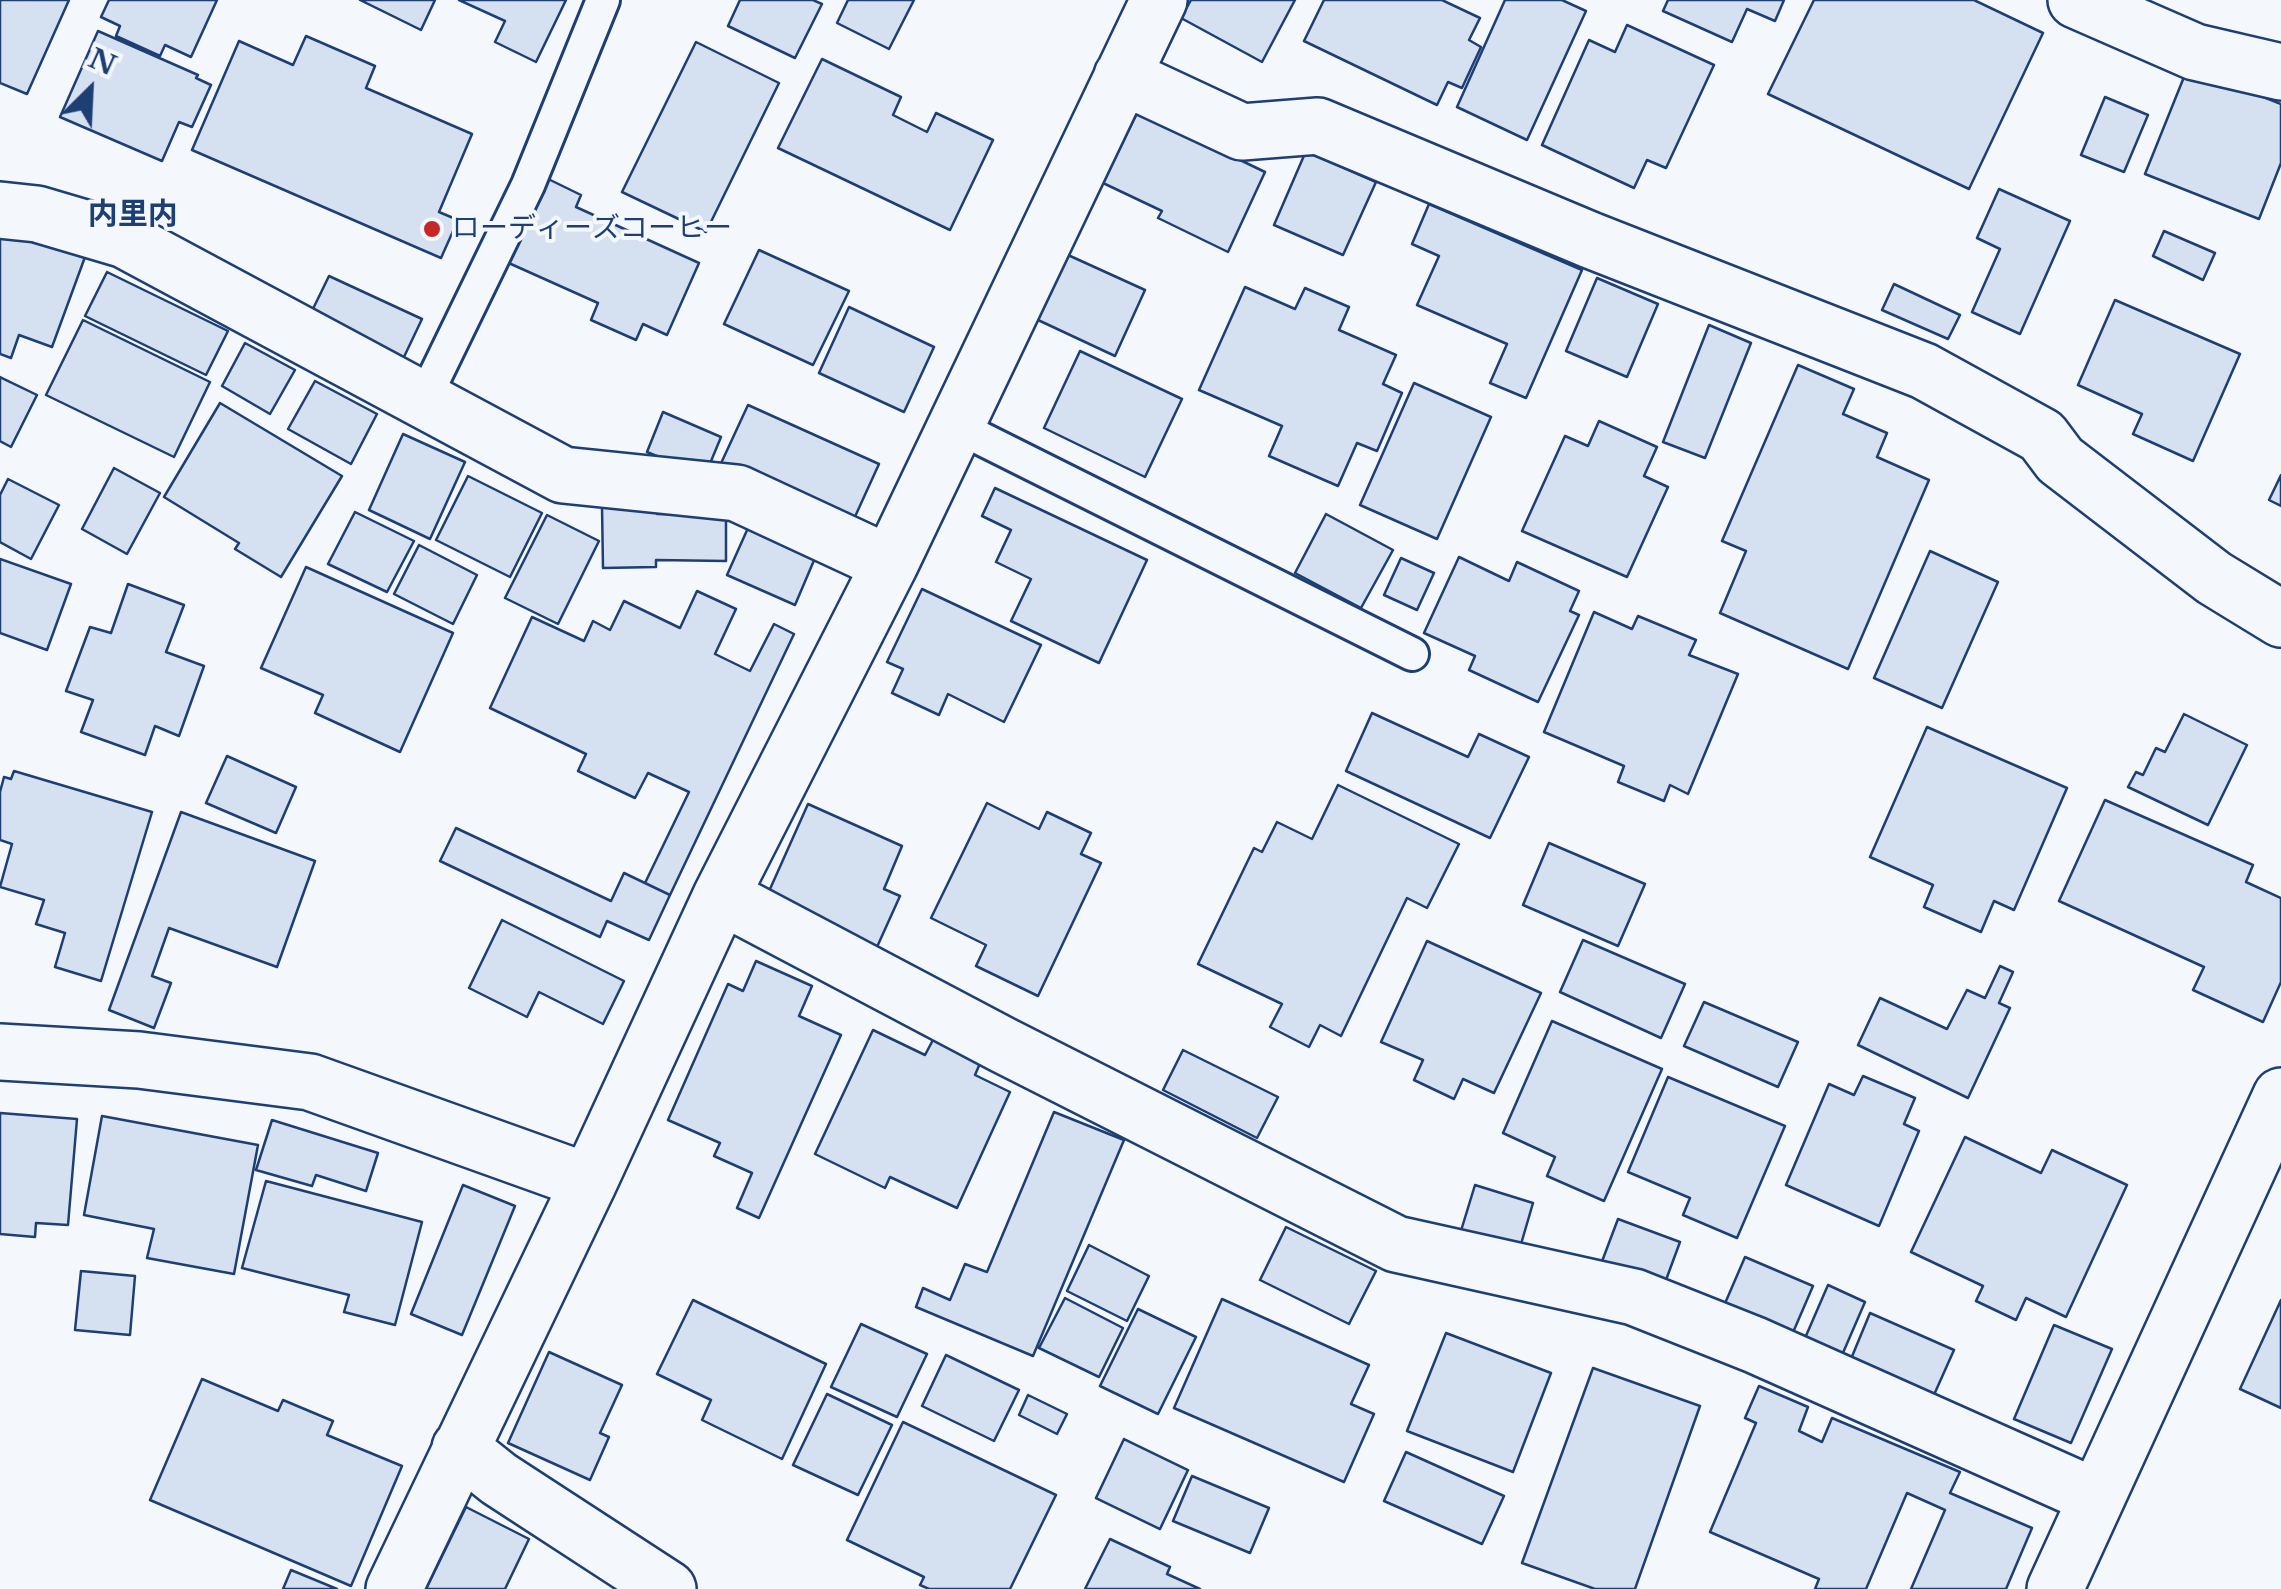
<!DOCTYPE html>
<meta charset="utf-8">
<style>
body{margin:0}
#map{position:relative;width:2281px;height:1589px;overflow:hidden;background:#f4f7fb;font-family:"Libre Baskerville",serif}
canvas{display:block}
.north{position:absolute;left:40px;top:40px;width:100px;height:100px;-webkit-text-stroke:8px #f4f7fb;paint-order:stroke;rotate:24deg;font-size:28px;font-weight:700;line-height:40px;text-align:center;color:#1d3f73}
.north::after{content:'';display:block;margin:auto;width:35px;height:45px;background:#1d3f73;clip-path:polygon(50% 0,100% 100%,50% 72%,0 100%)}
</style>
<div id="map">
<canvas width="2281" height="1589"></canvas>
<div class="north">N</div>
</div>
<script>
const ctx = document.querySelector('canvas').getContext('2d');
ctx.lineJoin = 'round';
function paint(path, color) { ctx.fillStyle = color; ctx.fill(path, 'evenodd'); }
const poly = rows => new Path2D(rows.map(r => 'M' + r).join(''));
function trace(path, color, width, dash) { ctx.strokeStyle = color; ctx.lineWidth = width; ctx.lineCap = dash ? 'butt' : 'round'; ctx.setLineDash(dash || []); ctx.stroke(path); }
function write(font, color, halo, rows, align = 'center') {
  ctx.font = font + ' "Libre Baskerville","Noto Sans JP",serif'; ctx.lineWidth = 8; ctx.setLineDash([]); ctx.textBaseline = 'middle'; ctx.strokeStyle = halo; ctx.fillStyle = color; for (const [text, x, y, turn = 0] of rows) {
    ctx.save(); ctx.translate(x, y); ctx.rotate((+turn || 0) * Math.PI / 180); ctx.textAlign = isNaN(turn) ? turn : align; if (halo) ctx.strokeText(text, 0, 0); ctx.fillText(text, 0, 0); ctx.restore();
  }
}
const building = poly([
 [0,0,69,0,27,94,0,83,0,0],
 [109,0,217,0,191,57,165,45,160,56,116,36,120,26,101,17,109,0],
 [360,0,435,0,421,30,360,0],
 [459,0,566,0,536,62,495,42,505,21,459,0],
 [740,0,813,0,822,4,795,58,728,26,740,0],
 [848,0,914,0,889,49,837,23,848,0],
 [1191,0,1295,0,1262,62,1181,18,1191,0],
 [1324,0,1442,0,1480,18,1469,40,1481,47,1462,88,1448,82,1437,105,1304,41,1324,0],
 [1505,0,1562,0,1586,11,1527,140,1457,107,1505,0],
 [1668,0,1784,0,1775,21,1747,9,1732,42,1663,11,1668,0],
 [1814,0,1974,0,2043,33,1969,189,1768,94,1814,0],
 [1627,25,1714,65,1666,168,1647,160,1634,188,1542,145,1589,40,1615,52,1627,25],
 [98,31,198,75,196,78,211,85,192,127,179,122,162,161,60,117,98,31],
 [306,36,375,66,366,88,472,134,439,212,458,220,441,258,192,150,239,41,293,65,306,36],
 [696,42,779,83,706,232,622,192,696,42],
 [822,59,901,97,893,115,927,132,936,113,993,140,950,230,778,148,822,59],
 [2188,67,2281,104,2281,163,2259,219,2145,174,2188,67],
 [2105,97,2148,115,2124,172,2081,155,2105,97],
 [1138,111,1265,172,1228,252,1158,218,1162,211,1103,183,1138,111],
 [1306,151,1376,182,1343,255,1274,225,1306,151],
 [540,175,581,195,576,207,699,263,667,335,643,324,636,340,591,320,598,303,502,260,540,175],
 [1999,189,2070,221,2020,334,1972,312,2000,249,1977,238,1999,189],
 [1429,204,1582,270,1526,398,1490,383,1507,344,1417,305,1439,256,1412,244,1429,204],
 [0,226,85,257,52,347,19,335,11,358,0,354,0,226],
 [2164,231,2215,253,2203,280,2153,256,2164,231],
 [759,250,849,291,813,365,724,324,759,250],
 [1068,255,1145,290,1115,356,1038,320,1068,255],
 [107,272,228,331,206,375,85,316,107,272],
 [329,276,422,319,403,359,310,315,329,276],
 [1597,278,1658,304,1627,377,1566,351,1597,278],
 [1894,284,1960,315,1948,339,1882,310,1894,284],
 [1245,287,1295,309,1305,288,1349,307,1339,330,1396,355,1383,384,1402,393,1377,451,1357,443,1338,486,1269,456,1282,426,1199,390,1245,287],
 [2115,300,2240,354,2193,461,2133,434,2142,414,2078,385,2115,300],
 [849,307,934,347,904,412,819,373,849,307],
 [83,320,210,382,174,457,46,395,83,320],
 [1709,325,1751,343,1705,458,1663,442,1709,325],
 [245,343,295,370,270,414,222,386,245,343],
 [1080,351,1182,399,1145,477,1044,428,1080,351],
 [1798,365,1854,389,1843,414,1887,433,1877,457,1929,480,1848,669,1720,613,1746,551,1722,541,1798,365],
 [0,377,37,395,11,447,0,441,0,377],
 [315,381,377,414,351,464,288,429,315,381],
 [1414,383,1491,417,1437,539,1360,505,1414,383],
 [220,403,342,476,281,577,235,549,239,543,164,497,220,403],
 [748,405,879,464,848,532,717,472,748,405],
 [663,412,721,437,709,466,692,460,688,469,647,452,663,412],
 [1599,421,1657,447,1644,476,1668,487,1627,577,1522,531,1565,436,1588,446,1599,421],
 [403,434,465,462,430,539,369,510,403,434],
 [114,468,160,493,127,554,82,529,114,468],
 [2281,475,2281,506,2269,500,2281,475],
 [468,476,542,513,510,577,436,540,468,476],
 [8,479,59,505,31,559,0,542,0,495,8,479],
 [995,488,1147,560,1099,663,1011,621,1031,579,996,562,1011,530,982,516,995,488],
 [656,504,657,514,726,514,726,561,656,560,656,567,603,568,602,506,656,504],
 [355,512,414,541,387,592,328,564,355,512],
 [1326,514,1393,550,1361,608,1295,573,1326,514],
 [547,515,599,541,558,624,505,598,547,515],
 [748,528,815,558,795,605,727,575,748,528],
 [419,545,477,575,453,624,394,594,419,545],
 [1930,551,1998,582,1942,708,1874,678,1930,551],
 [1459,557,1509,581,1517,562,1579,591,1570,611,1579,615,1538,702,1469,670,1475,656,1424,633,1459,557],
 [1401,558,1434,573,1417,610,1384,595,1401,558],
 [0,559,71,584,47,650,0,633,0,559],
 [306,567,453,633,400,752,315,713,323,695,261,668,306,567],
 [128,584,184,605,166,652,204,666,179,736,155,726,145,755,81,732,93,700,66,691,90,627,111,633,128,584],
 [922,589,1041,645,1004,722,948,694,939,715,892,693,903,669,887,662,922,589],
 [697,591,736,609,715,654,750,671,774,624,794,634,670,895,645,883,689,792,648,773,635,798,578,771,586,754,490,708,532,617,584,641,593,621,610,630,624,601,680,628,697,591],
 [1594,612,1632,629,1638,616,1696,640,1689,655,1738,674,1688,794,1670,785,1664,801,1618,782,1624,766,1544,732,1594,612],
 [1372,713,1468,757,1479,734,1529,757,1490,838,1346,771,1372,713],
 [2184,714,2247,745,2208,825,2128,787,2136,772,2143,775,2156,748,2165,752,2184,714],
 [1927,727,2067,788,2014,910,1994,901,1981,932,1924,907,1933,885,1870,857,1927,727],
 [227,756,296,787,276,833,206,803,227,756],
 [14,771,152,812,101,981,55,967,65,933,36,924,44,900,0,887,12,844,0,840,0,792,4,777,11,779,14,771],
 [1338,785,1459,844,1427,908,1407,898,1341,1036,1320,1025,1309,1047,1270,1027,1282,1004,1198,964,1254,848,1262,852,1277,822,1312,839,1338,785],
 [2105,800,2253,865,2246,882,2281,898,2281,982,2263,1022,2193,990,2204,967,2059,901,2105,800],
 [987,803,1039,829,1047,812,1091,833,1081,854,1101,863,1038,996,976,966,986,945,931,918,987,803],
 [808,804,902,846,884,889,900,896,877,947,766,898,808,804],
 [181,812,315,861,277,967,169,928,152,976,171,983,154,1028,109,1010,181,812],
 [456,828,611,901,624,873,670,895,649,940,607,921,600,937,440,861,456,828],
 [1549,843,1645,884,1618,946,1523,905,1549,843],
 [502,920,624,981,603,1024,539,992,527,1017,469,988,502,920],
 [1583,940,1685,984,1661,1038,1560,992,1583,940],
 [1427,941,1541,993,1494,1093,1463,1079,1454,1099,1414,1080,1423,1060,1381,1042,1427,941],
 [756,961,812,986,799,1016,841,1035,759,1218,737,1208,752,1173,714,1156,720,1143,668,1120,728,984,743,991,756,961],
 [2000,966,2013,972,1999,1003,2010,1008,1968,1098,1858,1045,1880,998,1947,1029,1967,990,1985,998,2000,966],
 [1704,1002,1798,1042,1778,1087,1684,1046,1704,1002],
 [1552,1021,1662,1069,1604,1201,1547,1176,1555,1157,1503,1133,1552,1021],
 [873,1030,925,1055,934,1038,981,1061,975,1075,1010,1092,957,1208,890,1177,885,1188,815,1154,873,1030],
 [1183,1050,1278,1097,1257,1138,1163,1090,1183,1050],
 [1863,1076,1915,1098,1904,1124,1919,1131,1879,1226,1786,1185,1829,1084,1854,1095,1863,1076],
 [1668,1077,1785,1126,1737,1238,1683,1215,1690,1198,1628,1172,1668,1077],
 [1054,1112,1124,1140,1033,1356,916,1307,923,1288,950,1300,965,1264,987,1272,1054,1112],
 [0,1113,77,1119,68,1225,36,1223,35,1237,0,1234,0,1113],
 [102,1116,258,1145,234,1274,147,1258,154,1229,84,1215,102,1116],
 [272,1120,378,1153,366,1191,316,1175,312,1186,256,1170,272,1120],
 [1965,1137,2041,1173,2052,1150,2127,1185,2066,1317,2026,1298,2016,1320,1976,1301,1983,1286,1911,1252,1965,1137],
 [266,1181,422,1222,395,1325,344,1312,349,1295,242,1268,266,1181],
 [463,1185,515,1206,462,1335,411,1314,463,1185],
 [1475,1185,1533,1203,1519,1251,1460,1234,1475,1185],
 [1618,1219,1680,1242,1663,1288,1601,1264,1618,1219],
 [1286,1227,1376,1271,1349,1324,1260,1280,1286,1227],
 [1089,1245,1149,1276,1127,1321,1067,1291,1089,1245],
 [1745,1257,1813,1286,1788,1344,1720,1315,1745,1257],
 [81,1271,135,1276,130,1335,75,1330,81,1271],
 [1828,1285,1865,1302,1836,1369,1799,1352,1828,1285],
 [1065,1298,1123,1328,1099,1377,1039,1348,1065,1298],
 [1222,1299,1369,1365,1351,1404,1374,1414,1344,1482,1174,1408,1222,1299],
 [693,1300,826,1364,782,1459,702,1420,711,1400,657,1374,693,1300],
 [2281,1300,2281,1408,2240,1389,2281,1300],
 [1138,1309,1196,1337,1158,1414,1100,1386,1138,1309],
 [1870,1313,1954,1350,1929,1406,1846,1371,1870,1313],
 [861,1324,927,1354,897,1417,831,1387,861,1324],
 [2054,1325,2112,1349,2071,1443,2014,1419,2054,1325],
 [1446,1333,1551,1373,1513,1472,1407,1431,1446,1333],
 [549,1352,622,1385,600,1433,609,1437,590,1480,508,1443,549,1352],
 [946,1355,1019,1390,994,1441,922,1406,946,1355],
 [1593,1368,1700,1406,1635,1589,1595,1589,1522,1563,1593,1368],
 [202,1379,278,1411,283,1400,333,1421,327,1435,402,1466,351,1586,150,1500,202,1379],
 [1759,1386,1808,1407,1799,1431,1822,1442,1832,1418,1960,1472,1950,1493,2032,1528,2006,1589,1911,1589,1945,1510,1907,1493,1866,1589,1815,1589,1819,1579,1710,1532,1756,1423,1745,1418,1759,1386],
 [827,1394,892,1425,858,1495,793,1465,827,1394],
 [1028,1395,1067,1414,1057,1434,1019,1415,1028,1395],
 [903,1422,1056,1495,1010,1589,929,1589,920,1585,924,1577,847,1540,903,1422],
 [1124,1439,1188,1470,1160,1529,1096,1498,1124,1439],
 [1406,1452,1504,1496,1482,1544,1384,1501,1406,1452],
 [1192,1476,1269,1508,1250,1553,1173,1521,1192,1476],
 [466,1507,529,1539,505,1589,426,1589,466,1507],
 [1110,1539,1170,1567,1167,1574,1200,1589,1085,1589,1110,1539],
 [291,1570,337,1589,283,1589,291,1570]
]);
const service = poly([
 [423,401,528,185,603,0],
 [954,425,1412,654]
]);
const minor = poly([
 [2076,0,2195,52,2281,72],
 [1122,76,1242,132,1318,126,1590,240,1924,371,2042,436,2060,460,2214,578,2281,619],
 [0,210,37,214,125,240,563,475,737,493,890,564],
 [721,896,1003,1045,1396,1244,1634,1297,1755,1345,2096,1497],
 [0,1052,139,1060,310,1082,589,1182],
 [460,1448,499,1479,668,1589],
 [394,1589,589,1182,721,896,890,564,1159,0],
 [2055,1589,2281,1096]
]);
const markers = [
 [432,229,10,"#c62828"]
];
const poiNames = [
 ["ローディーズコーヒー",452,229]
];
const neighbourhoodNames = [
 ["内里内",133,216]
];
paint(building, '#d5e0f0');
trace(building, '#1d3f73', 2.5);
trace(service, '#1d3f73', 38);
trace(minor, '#1d3f73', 60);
trace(service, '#f4f7fb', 32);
trace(minor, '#f4f7fb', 55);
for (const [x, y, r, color] of markers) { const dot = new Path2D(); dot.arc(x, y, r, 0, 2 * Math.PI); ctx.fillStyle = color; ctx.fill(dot); trace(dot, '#f4f7fb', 4); }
write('28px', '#1d3f73', '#f4f7fb', poiNames, 'left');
write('bold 30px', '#1d3f73', '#f4f7fb', neighbourhoodNames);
</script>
